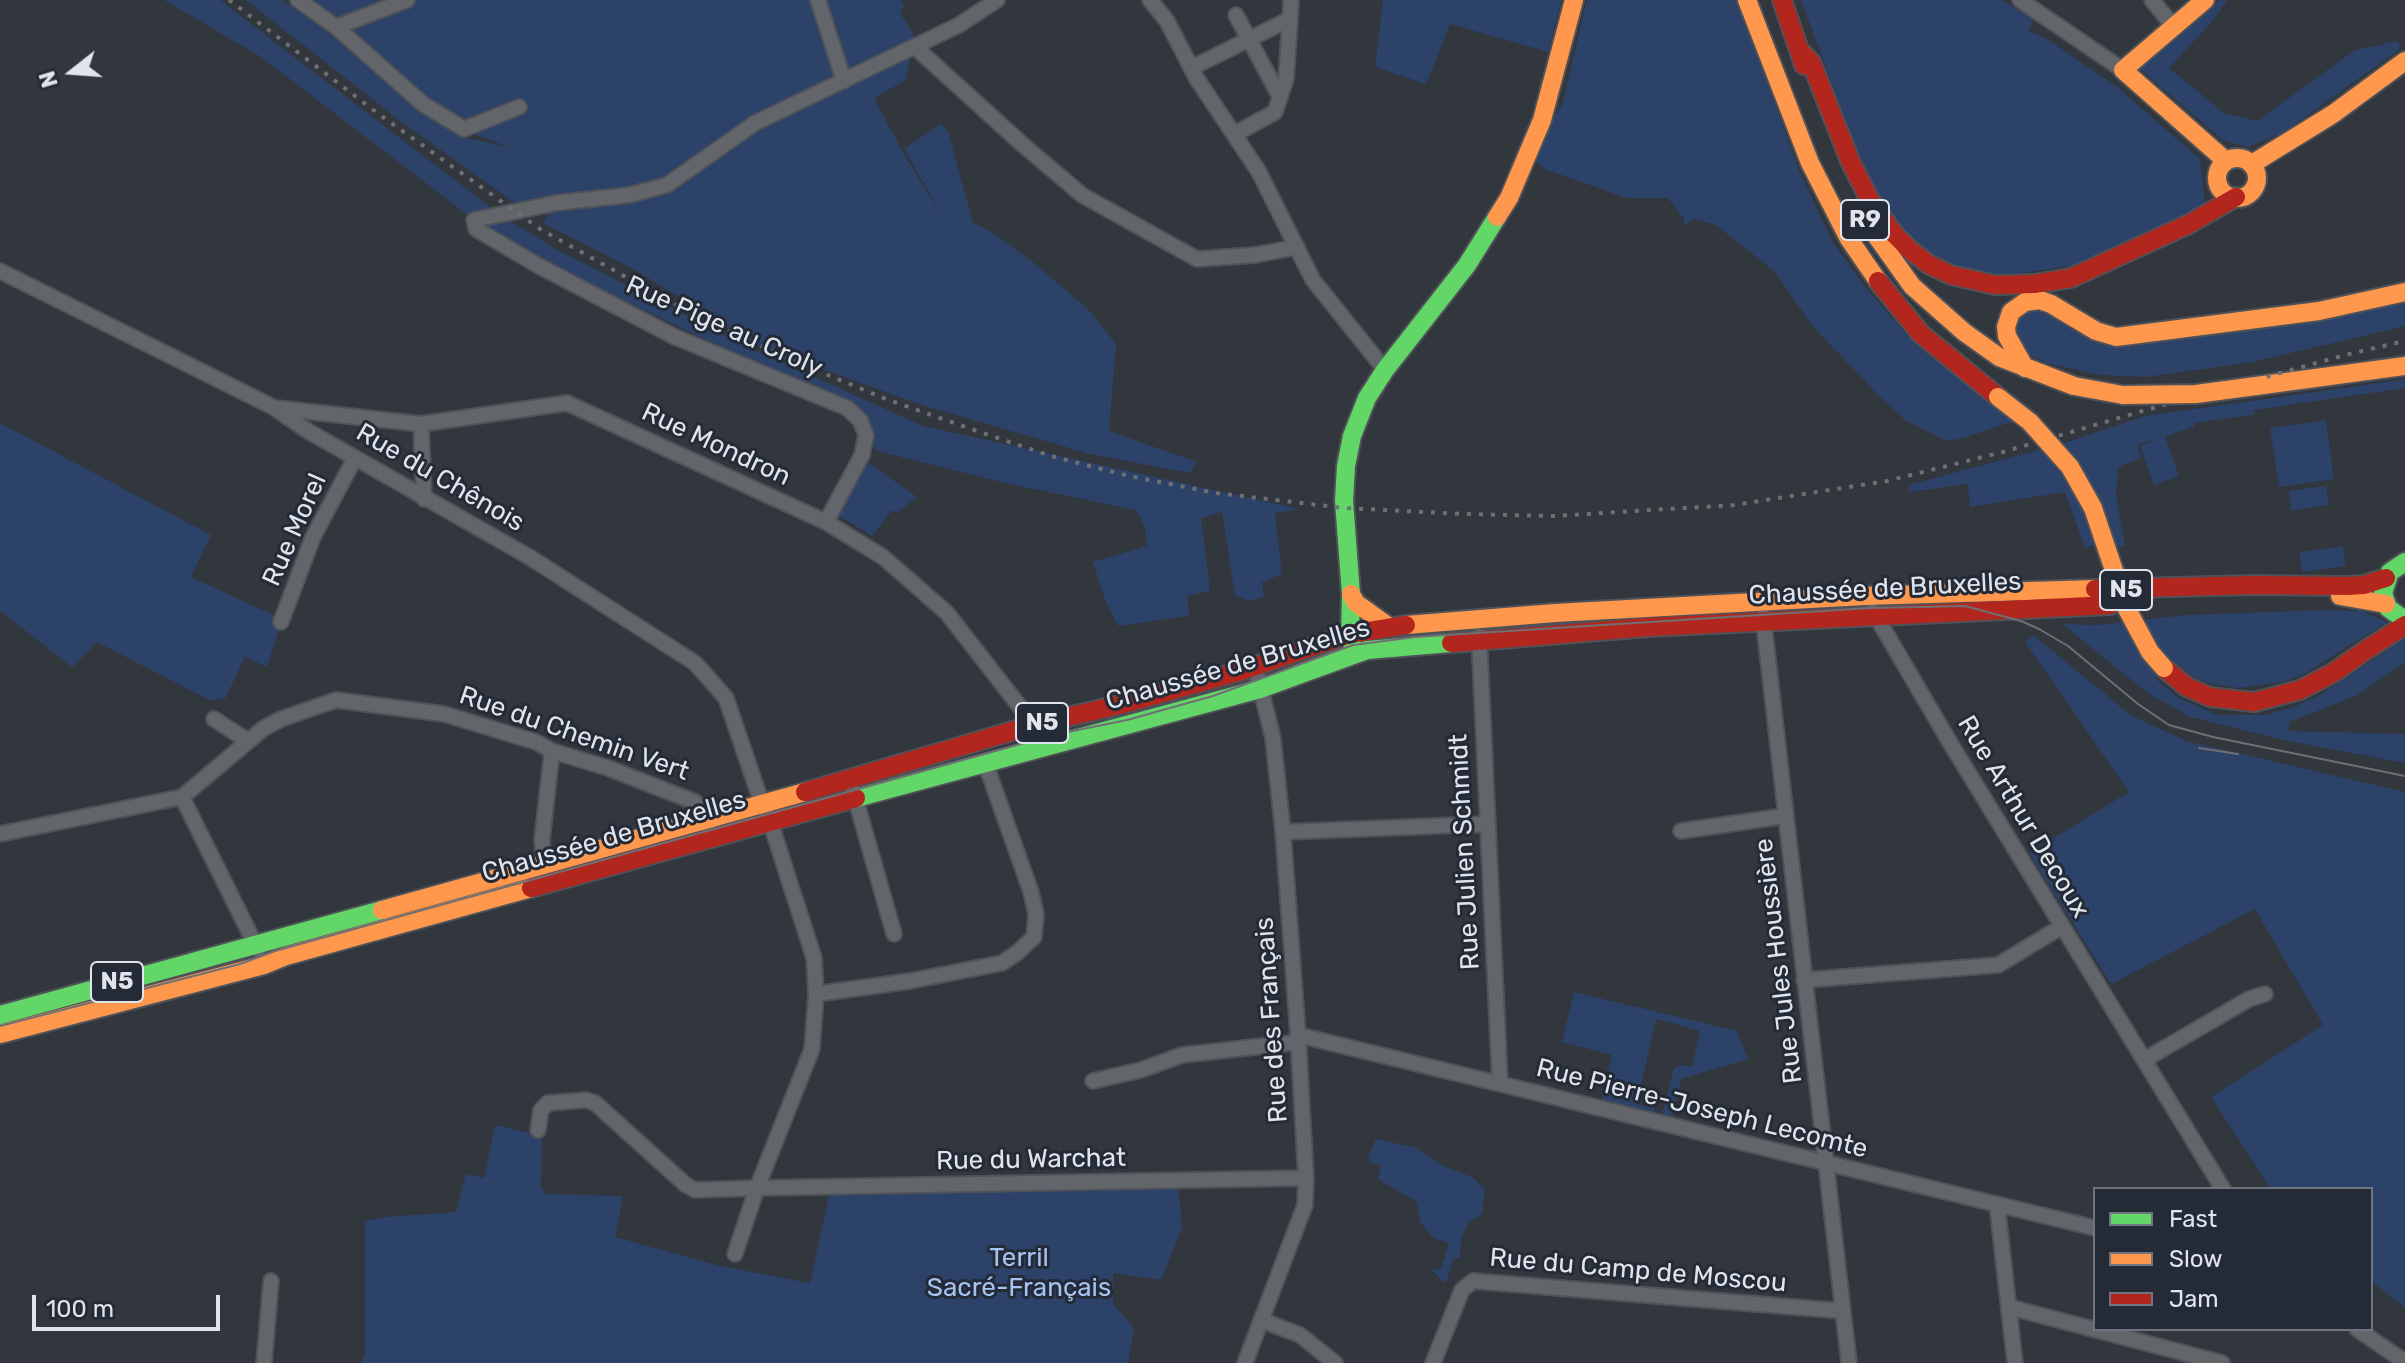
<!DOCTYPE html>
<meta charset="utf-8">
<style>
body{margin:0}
#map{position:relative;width:2405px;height:1363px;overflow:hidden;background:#32363d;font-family:Rubik,sans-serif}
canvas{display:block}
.legend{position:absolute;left:2093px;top:1187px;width:280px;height:144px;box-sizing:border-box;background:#242b37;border:2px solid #6f7580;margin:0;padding:10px 14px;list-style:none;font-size:24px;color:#e0e5ed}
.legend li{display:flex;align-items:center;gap:16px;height:40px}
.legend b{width:40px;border:2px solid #6f7580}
.north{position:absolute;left:32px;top:32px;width:80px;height:80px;-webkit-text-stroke:6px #242b37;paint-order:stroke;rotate:253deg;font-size:22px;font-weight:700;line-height:32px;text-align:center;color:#e0e5ed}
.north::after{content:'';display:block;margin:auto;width:28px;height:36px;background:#e0e5ed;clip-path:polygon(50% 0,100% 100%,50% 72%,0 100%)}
.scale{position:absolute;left:32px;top:1295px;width:188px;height:36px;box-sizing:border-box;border:4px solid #e0e5ed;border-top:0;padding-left:10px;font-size:24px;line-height:28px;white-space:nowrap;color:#e0e5ed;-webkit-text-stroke:6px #242b37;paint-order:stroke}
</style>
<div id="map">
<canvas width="2405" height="1363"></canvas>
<ul class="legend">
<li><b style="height:10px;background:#63d668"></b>Fast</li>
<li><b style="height:10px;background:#ff974d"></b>Slow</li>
<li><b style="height:10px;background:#b3261e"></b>Jam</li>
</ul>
<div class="north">N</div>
<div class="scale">100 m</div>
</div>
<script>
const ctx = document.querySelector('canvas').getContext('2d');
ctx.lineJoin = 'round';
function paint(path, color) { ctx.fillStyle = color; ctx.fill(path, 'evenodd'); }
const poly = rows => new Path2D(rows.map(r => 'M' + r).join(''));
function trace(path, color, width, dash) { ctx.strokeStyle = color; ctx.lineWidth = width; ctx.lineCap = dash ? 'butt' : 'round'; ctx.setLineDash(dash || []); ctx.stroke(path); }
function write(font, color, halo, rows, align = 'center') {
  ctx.font = font + ' Rubik,sans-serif'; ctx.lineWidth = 6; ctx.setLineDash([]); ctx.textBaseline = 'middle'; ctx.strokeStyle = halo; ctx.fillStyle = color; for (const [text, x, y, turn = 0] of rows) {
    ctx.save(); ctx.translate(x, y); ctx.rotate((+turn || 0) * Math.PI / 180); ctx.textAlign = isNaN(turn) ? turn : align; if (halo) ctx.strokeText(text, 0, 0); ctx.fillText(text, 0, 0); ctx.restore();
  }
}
const green = poly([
 [164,0,220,0,499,214,554,248,746,346,923,426,1300,509,1275,513,1282,574,1262,582,1264,597,1249,601,1235,596,1222,512,1201,518,1210,591,1187,596,1189,616,1118,626,1105,600,1093,562,1147,546,1145,527,1136,510,1014,485,877,451,847,408,476,229,474,220,261,57],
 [246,0,282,0,330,34,460,136,512,148,463,130,308,0,901,0,904,6,900,13,915,37,906,80,874,98,905,156,949,227,904,149,940,124,948,131,973,223,995,234,1034,263,1087,308,1116,344,1109,431,1197,462,1190,473,1090,454,922,405,761,347,635,270,543,223,552,209,530,214,399,120],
 [1383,0,1561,0,1548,52,1450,24,1426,84,1375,67],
 [1587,0,1737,0,1798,168,1832,241,1862,283,1907,335,2014,421,1967,437,1947,441,1905,420,1878,395,1811,324,1774,271,1716,225,1693,219,1684,226,1684,219,1668,198,1626,198,1545,169,1528,154,1562,105],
 [1801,0,2002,0,2033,19,2029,32,2044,37,2117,87,2200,159,2205,205,2082,264,1995,277,1953,267,1908,240,1879,199,1856,149],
 [2220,0,2227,0,2215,18,2169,68,2224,113,2257,121,2355,50,2398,41,2400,49,2283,133,2247,147,2223,140,2138,67],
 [2405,298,2405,326,2253,362,2146,377,2100,375,2050,364,2033,357,2020,348,2016,316,2035,307,2099,340],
 [2405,379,2405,388,2254,410,2254,415,2194,423,2194,427,2165,436,2179,476,2154,485,2140,446,2159,438,2137,445,2141,458,2118,467,2116,495,2125,547,2116,546,2064,443,2145,416],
 [2326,420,2334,479,2279,487,2270,428],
 [0,423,211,535,191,577,282,619,267,667,245,657,225,699,209,700,97,642,72,667,0,611],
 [2042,449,2070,487,2084,513,2094,545,2085,548,2065,492,1970,507,1968,484,1909,492,1909,485],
 [866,461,917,497,897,512,892,510,872,536,836,514],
 [2326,486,2329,505,2291,510,2289,491],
 [2343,546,2346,566,2302,572,2299,552],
 [2323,610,2361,611,2387,622,2304,674,2283,682,2239,688,2213,684,2196,679,2173,661,2155,678,2177,697,2217,715,2266,715,2296,706,2322,694,2405,638,2405,662,2356,696,2289,722,2289,731,2405,734,2405,763,2288,741,2190,717,2149,694,2062,624,2097,625,2186,615],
 [2033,635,2132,716,2186,741,2405,792,2405,1308,2371,1281,2371,1189,2271,1189,2211,1097,2323,1025,2255,909,2111,984,2029,853,2129,792,2025,642],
 [1574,992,1737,1031,1748,1059,1681,1079,1672,1118,1662,1115,1674,1068,1681,1065,1692,1067,1700,1031,1656,1019,1637,1104,1655,1108,1654,1113,1601,1101,1612,1055,1562,1042],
 [495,1125,542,1136,541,1186,546,1194,623,1196,615,1237,720,1266,810,1283,831,1187,1178,1181,1182,1229,1161,1280,1113,1273,1113,1304,1134,1328,1128,1363,361,1363,365,1355,365,1221,385,1217,456,1212,466,1174,484,1178],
 [1376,1139,1417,1148,1443,1166,1472,1177,1485,1189,1482,1214,1469,1222,1461,1238,1460,1258,1453,1259,1447,1281,1443,1282,1432,1270,1441,1269,1449,1243,1433,1238,1420,1222,1417,1202,1378,1179,1381,1165,1372,1163,1368,1158]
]);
const street = poly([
 [298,0,336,27,423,104,464,129,519,107],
 [818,0,844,81],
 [1150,0,1167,21,1197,79,1259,172,1313,280,1385,370],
 [2020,0,2123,70],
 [2152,0,2173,26],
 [1236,15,1280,97],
 [1290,19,1291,0],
 [336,27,407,0],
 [915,47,1022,144,1082,195,1197,259,1255,255,1297,247],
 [1191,68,1290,19,1286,79,1275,112,1235,134],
 [0,271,273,407,308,431,531,558,695,663,726,698,762,804,770,821,814,958,816,994,812,1049,757,1188,1306,1178],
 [276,408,421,424,567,403,826,522,883,557,947,613,1027,716,1033,725,1038,749],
 [421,424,424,499],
 [826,522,862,455,866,435,860,420,847,408,675,337,539,266,476,229,474,220,556,203,629,195,667,185,755,123,959,25,997,0],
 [1873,611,1949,741,2223,1189],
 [1763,616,1849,1363],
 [281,622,313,537,355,458],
 [1479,636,1500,1083],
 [214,719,248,741],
 [853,790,894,934],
 [182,797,258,950],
 [1681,831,1785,816],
 [1283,832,1487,824],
 [0,834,182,797,264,728,281,719,336,700,444,714,536,742,552,751,608,768,695,802,709,828],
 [544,865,542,840,552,751],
 [1804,980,1998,965,2061,927],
 [816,994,910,981,1002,963,1018,952,1034,937,1036,914,1031,892,985,762],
 [1298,1035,2095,1228],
 [2144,1060,2249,999,2265,994],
 [1093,1081,1141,1070,1182,1055,1299,1042],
 [538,1130,541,1110,548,1103,586,1100,595,1103,686,1185,695,1190,757,1188,735,1254],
 [1997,1204,2015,1363],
 [2009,1307,2222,1363],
 [1261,1320,1300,1335,1335,1363],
 [2357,1329,2405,1362],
 [264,1363,271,1281],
 [1245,1363,1305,1205,1306,1178,1298,1035,1283,832,1273,738,1255,666],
 [1433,1363,1462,1290,1473,1281,1843,1311]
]);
const fast = poly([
 [2405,562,2390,572,2383,593,2388,608,2405,620],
 [1354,650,1350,638,1351,594,1344,501,1346,466,1352,436,1367,398,1385,370,1467,265,1497,217],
 [856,798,1260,689,1367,650,1451,643],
 [0,1015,382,910]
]);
const slow = poly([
 [1747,0,1810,163,1849,239,1878,281],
 [2205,0,2123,70,2226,161],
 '2217 178a20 20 0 1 1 40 0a20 20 0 1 1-40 0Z',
 [2252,164,2333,114,2405,61],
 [1497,217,1509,198,1542,120,1574,0],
 [1865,220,1912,286,1964,332,1999,357,2074,386,2123,395],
 [2025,368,2007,336,2006,327,2011,312,2025,302,2040,300,2051,304,2096,331,2116,337,2319,311,2405,292],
 [2256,386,2405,366],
 [1351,594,1356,603,1388,626],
 [2340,596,2386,604],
 [1406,625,1555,613,1865,596,2095,589],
 [382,910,805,792],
 [0,1034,264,965,286,956,531,888]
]);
const jam = poly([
 [1782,0,1804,65],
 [1800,51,1811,62,1851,163,1871,202,1894,234,1910,250,1928,264,1951,275,1995,285,2034,284,2071,278,2189,224,2236,197],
 [1878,281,1921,334,1998,397],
 [2095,589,2254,585,2348,586,2364,585,2386,578],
 [1451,643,1649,627,2110,605],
 [2366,650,2405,625],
 [2164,668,2187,687,2210,697,2254,702,2300,690,2333,673,2366,650],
 [805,792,1033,725,1123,704,1241,671,1350,634,1406,625],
 [531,888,856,798]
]);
const tram = poly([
 [2199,748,2238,754],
 [0,1026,240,964,275,951,1053,735,1127,720,1213,696,1353,645,1415,637,1870,608,1965,606,2021,621,2039,629,2068,646,2138,704,2169,725,2213,737,2405,776]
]);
const rail = poly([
 [229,0,380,115,540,229,694,315,789,359,886,399,974,430,1051,456,1129,476,1216,493,1344,508,1464,514,1554,516,1734,505,1887,481,2003,452,2146,410,2349,354,2405,341]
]);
const slowBridge = poly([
 [2123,395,2196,394,2256,386],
 [1998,397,2030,422,2070,467,2093,508,2127,609,2150,652,2164,668]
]);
const shields = [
 [1865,220,48],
 [2126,590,52],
 [1042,723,52],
 [117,982,52]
];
const shieldNames = [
 ["R9",1865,220],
 ["N5",2126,590],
 ["N5",1042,723],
 ["N5",117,982]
];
const streetNames = [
 ["Rue Pige au Croly",724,327,24],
 ["Rue Mondron",716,445,25],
 ["Rue du Chênois",440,478,30],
 ["Rue Morel",295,530,-66],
 ["Chaussée de Bruxelles",1885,589,-3],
 ["Chaussée de Bruxelles",1238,665,-16],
 ["Rue du Chemin Vert",574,734,19],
 ["Rue Arthur Decoux",2023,817,59],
 ["Chaussée de Bruxelles",614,837,-16],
 ["Rue Julien Schmidt",1465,852,-93],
 ["Rue Jules Houssière",1779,961,-97],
 ["Rue des Français",1272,1020,-94],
 ["Rue Pierre-Joseph Lecomte",1702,1109,14],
 ["Rue du Warchat",1031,1160,-1],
 ["Rue du Camp de Moscou",1638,1271,5]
];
const parkNames = [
 ["Terril",1019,1258],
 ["Sacré-Français",1019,1288]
];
paint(green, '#2c4268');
trace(street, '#4f5258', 18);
trace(fast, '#4f5258', 22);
trace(slow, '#4f5258', 22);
trace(jam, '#4f5258', 22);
trace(street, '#62666a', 14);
trace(fast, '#63d668', 18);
trace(slow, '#ff974d', 18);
trace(jam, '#b3261e', 18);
trace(tram, '#6e7074', 2);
trace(rail, '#6e7074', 4, [4, 8]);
trace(slowBridge, '#4f5258', 22, []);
trace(slowBridge, '#ff974d', 18);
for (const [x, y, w] of shields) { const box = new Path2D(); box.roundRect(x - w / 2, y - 20, w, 40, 6); ctx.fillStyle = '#242b37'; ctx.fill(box); trace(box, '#e0e5ed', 2); }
write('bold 24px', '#e0e5ed', null, shieldNames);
write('26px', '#e0e5ed', '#242b37', streetNames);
write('26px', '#a5c2f3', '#242b37', parkNames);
</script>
